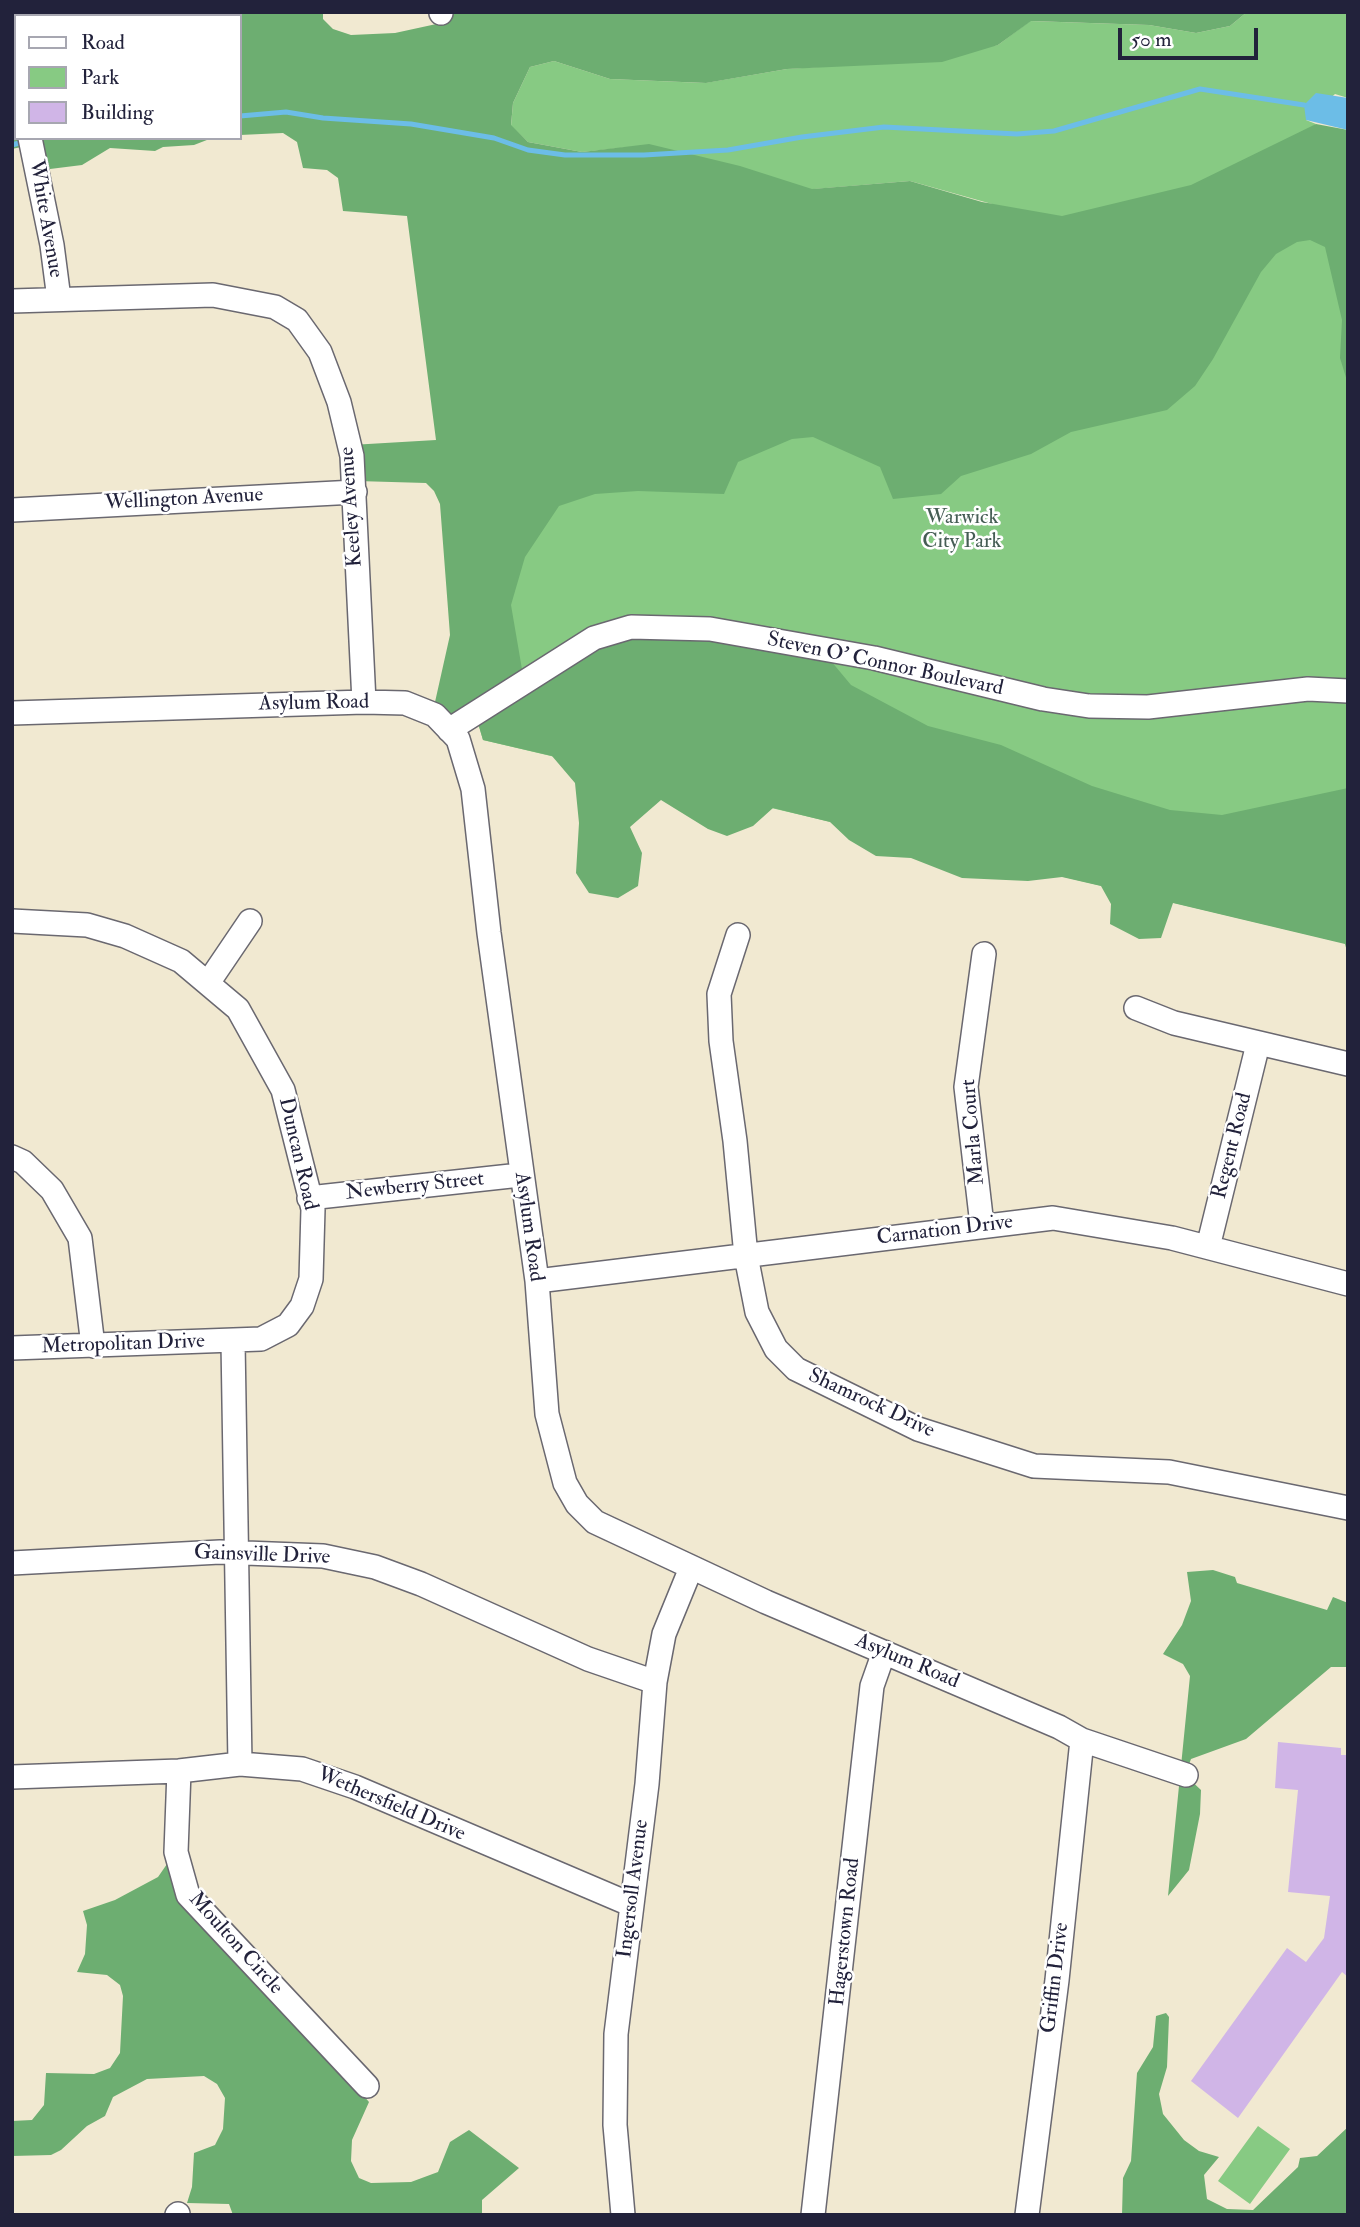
<!DOCTYPE html>
<style>
body{margin:0}
#map{position:relative;width:1360px;height:2227px;overflow:hidden;background:#f1e9d1;font-family:"IM FELL Double Pica",serif}
canvas{display:block}
.frame{position:absolute;inset:0;border:14px solid #22223b;pointer-events:none}
.legend{position:absolute;left:14px;top:14px;width:228px;height:126px;box-sizing:border-box;background:#fff;border:2px solid #a7a7b1;margin:0;padding:9px 12px;list-style:none;font-size:21px;color:#22223b}
.legend li{display:flex;align-items:center;gap:14px;height:35px}
.legend b{width:35px;border:2px solid #a7a7b1}
.scale{position:absolute;left:1118px;top:28px;width:140px;height:32px;box-sizing:border-box;border:4px solid #22223b;border-top:0;padding-left:9px;font-size:21px;line-height:24px;white-space:nowrap;color:#22223b;-webkit-text-stroke:5px #fff;paint-order:stroke}
</style>
<div id="map">
<canvas width="1360" height="2227"></canvas>
<div class="frame"></div>
<ul class="legend">
<li><b style="height:9px;background:#fff"></b>Road</li>
<li><b style="height:19px;background:#87ca83"></b>Park</li>
<li><b style="height:19px;background:#d0b5e7"></b>Building</li>
</ul>
<div class="scale">50 m</div>
</div>
<script>
const ctx = document.querySelector('canvas').getContext('2d');
ctx.lineJoin = 'round';
function paint(path, color) { ctx.fillStyle = color; ctx.fill(path, 'evenodd'); }
const poly = rows => new Path2D(rows.map(r => 'M' + r).join(''));
function trace(path, color, width, dash) { ctx.strokeStyle = color; ctx.lineWidth = width; ctx.lineCap = dash ? 'butt' : 'round'; ctx.setLineDash(dash || []); ctx.stroke(path); }
function write(font, color, halo, rows, align = 'center') {
  ctx.font = font + ' "IM FELL Double Pica",serif'; ctx.lineWidth = 5; ctx.setLineDash([]); ctx.textBaseline = 'middle'; ctx.strokeStyle = halo; ctx.fillStyle = color; for (const [text, x, y, turn = 0] of rows) {
    ctx.save(); ctx.translate(x, y); ctx.rotate((+turn || 0) * Math.PI / 180); ctx.textAlign = isNaN(turn) ? turn : align; if (halo) ctx.strokeText(text, 0, 0); ctx.fillText(text, 0, 0); ctx.restore();
  }
}
const green = poly([
 [1247,12,1348,12,1348,98,1335,94,1306,120,1316,124,1314,126,1222,171,1348,142,1348,944,483,740,469,692,649,145,582,152,528,142,511,126,513,103,530,67,554,61,610,79,705,83,787,69,864,64,998,45,1030,21,1149,25,1196,33,1230,26],
 [910,181,992,204,813,190,814,189],
 [1258,2126,1290,2149,1250,2204,1218,2181]
]);
const forest = poly([
 [85,12,323,12,323,19,333,29,351,35,395,33,441,23,445,12,1247,12,1230,26,1196,33,1149,25,1031,21,998,45,942,62,787,69,706,83,610,79,554,61,530,67,513,103,511,125,528,142,582,152,649,144,740,166,812,189,910,181,982,202,1062,216,1191,185,1316,124,1348,130,1348,384,1340,358,1342,320,1325,247,1310,240,1297,242,1276,254,1261,272,1213,359,1195,386,1167,410,1071,432,1031,454,961,476,941,494,893,499,880,467,813,437,792,439,738,462,724,494,638,491,595,494,559,506,525,557,511,605,524,681,601,640,679,628,826,655,851,685,928,726,1001,745,1092,786,1170,810,1222,815,1348,788,1348,955,1345,944,1173,903,1161,938,1139,939,1110,924,1111,904,1101,886,1062,877,1028,881,962,878,911,858,876,856,849,840,830,822,773,808,753,826,727,836,708,829,661,800,630,827,642,853,638,886,618,898,589,893,576,873,579,823,575,783,552,756,483,740,475,713,452,728,433,711,450,635,440,504,434,491,426,483,357,481,351,445,436,440,407,216,343,211,338,178,327,170,303,168,297,142,283,133,240,135,240,16,73,16],
 [16,28,16,138,212,138,194,145,163,147,155,151,110,148,82,165,42,170,30,145,12,149,12,29],
 [1213,1570,1235,1577,1237,1583,1327,1610,1333,1597,1348,1603,1348,1667,1331,1667,1246,1739,1191,1759,1185,1775,1201,1790,1200,1814,1189,1870,1168,1896,1190,1676,1183,1664,1163,1654,1182,1625,1191,1601,1187,1572],
 [174,1854,190,1896,369,2102,352,2140,351,2161,359,2178,371,2183,411,2182,438,2172,450,2142,469,2130,519,2168,482,2200,482,2215,233,2215,229,2204,187,2203,192,2187,194,2153,215,2145,223,2129,225,2098,217,2084,204,2076,147,2079,113,2097,105,2116,87,2126,61,2150,51,2155,12,2156,12,2121,32,2120,44,2105,46,2073,94,2074,110,2068,120,2053,123,1996,120,1985,107,1975,77,1972,85,1954,87,1925,83,1911,115,1900,158,1877],
 [1166,2013,1169,2017,1167,2067,1159,2094,1163,2114,1184,2140,1199,2151,1219,2157,1204,2175,1207,2199,1227,2209,1253,2210,1298,2167,1300,2158,1317,2156,1348,2127,1348,2215,1122,2215,1123,2178,1131,2161,1137,2073,1153,2047,1156,2016]
]);
const water = poly([
 [1316,93,1348,98,1348,130,1306,120,1304,105]
]);
const stream = poly([
 [240,116,286,112,323,118,411,124,494,138,528,150,565,155,644,155,728,150,802,137,884,127,1017,134,1054,131,1200,89,1304,105],
 [12,145,26,141]
]);
const building = poly([
 [1278,1742,1341,1748,1341,1755,1348,1755,1348,1977,1342,1972,1238,2118,1191,2081,1287,1948,1306,1962,1324,1938,1330,1896,1288,1892,1298,1790,1275,1788]
]);
const minor = poly([
 [441,12,441,13],
 [12,60,16,75],
 [30,138,52,245,59,299],
 [12,301,213,295,275,307,297,320,320,352,339,402,352,456,364,702],
 [12,510,355,492],
 [12,713,364,702,405,703,435,715,458,739,473,789,489,933,537,1281,547,1414,565,1483,577,1504,595,1522,766,1602,1059,1727,1082,1740,1186,1775],
 [449,730,594,638,631,627,710,629,874,658,1043,699,1089,706,1148,707,1308,689,1348,691],
 [12,921,87,925,125,936,181,961,238,1009,283,1090,313,1209,311,1279,302,1306,288,1325,261,1339,12,1348],
 [738,935,719,994,721,1041,735,1141,746,1256,757,1312,776,1349,796,1369,918,1429,1034,1466,1169,1472,1348,1508],
 [208,983,250,921],
 [1136,1008,1174,1023,1348,1064],
 [12,1157,23,1162,52,1190,80,1238,93,1346],
 [309,1198,520,1175],
 [982,1225,966,1087,984,954],
 [1208,1247,1258,1044],
 [537,1281,1053,1218,1172,1238,1348,1284],
 [233,1342,240,1764],
 [12,1563,220,1552,323,1556,375,1567,421,1584,588,1659,655,1682],
 [179,1771,176,1852,188,1895,367,2086],
 [12,1777,179,1771,240,1764,302,1769,355,1787,632,1905],
 [177,2215,178,2214],
 [623,2215,615,2125,616,2034,647,1784,655,1682,664,1634,691,1568],
 [813,2215,872,1686,884,1652],
 [1027,2215,1057,1980,1082,1740]
]);
const streetNames = [
 ["White Avenue",45,219,80],
 ["Wellington Avenue",184,500,-3],
 ["Keeley Avenue",352,507,-94],
 ["Steven O' Connor Boulevard",885,665,12],
 ["Asylum Road",314,704,-1],
 ["Marla Court",974,1132,-95],
 ["Regent Road",1233,1146,-76],
 ["Duncan Road",297,1154,77],
 ["Newberry Street",415,1187,-6],
 ["Asylum Road",528,1227,82],
 ["Carnation Drive",945,1231,-7],
 ["Metropolitan Drive",123,1345,-2],
 ["Shamrock Drive",871,1404,25],
 ["Gainsville Drive",262,1556,2],
 ["Asylum Road",907,1662,23],
 ["Wethersfield Drive",391,1805,23],
 ["Ingersoll Avenue",634,1889,-83],
 ["Hagerstown Road",846,1932,-84],
 ["Moulton Circle",235,1944,48],
 ["Griffin Drive",1056,1978,-83]
];
const parkNames = [
 ["Warwick",962,518],
 ["City Park",962,542]
];
paint(green, '#87ca83');
paint(forest, '#6dae71');
paint(water, '#6cbde7');
trace(stream, '#6cbde7', 5);
paint(building, '#d0b5e7');
trace(minor, '#6a6870', 26);
trace(minor, '#fff', 23);
write('21px', '#22223b', '#fff', streetNames);
write('21px', '#455d54', '#fff', parkNames);
</script>
